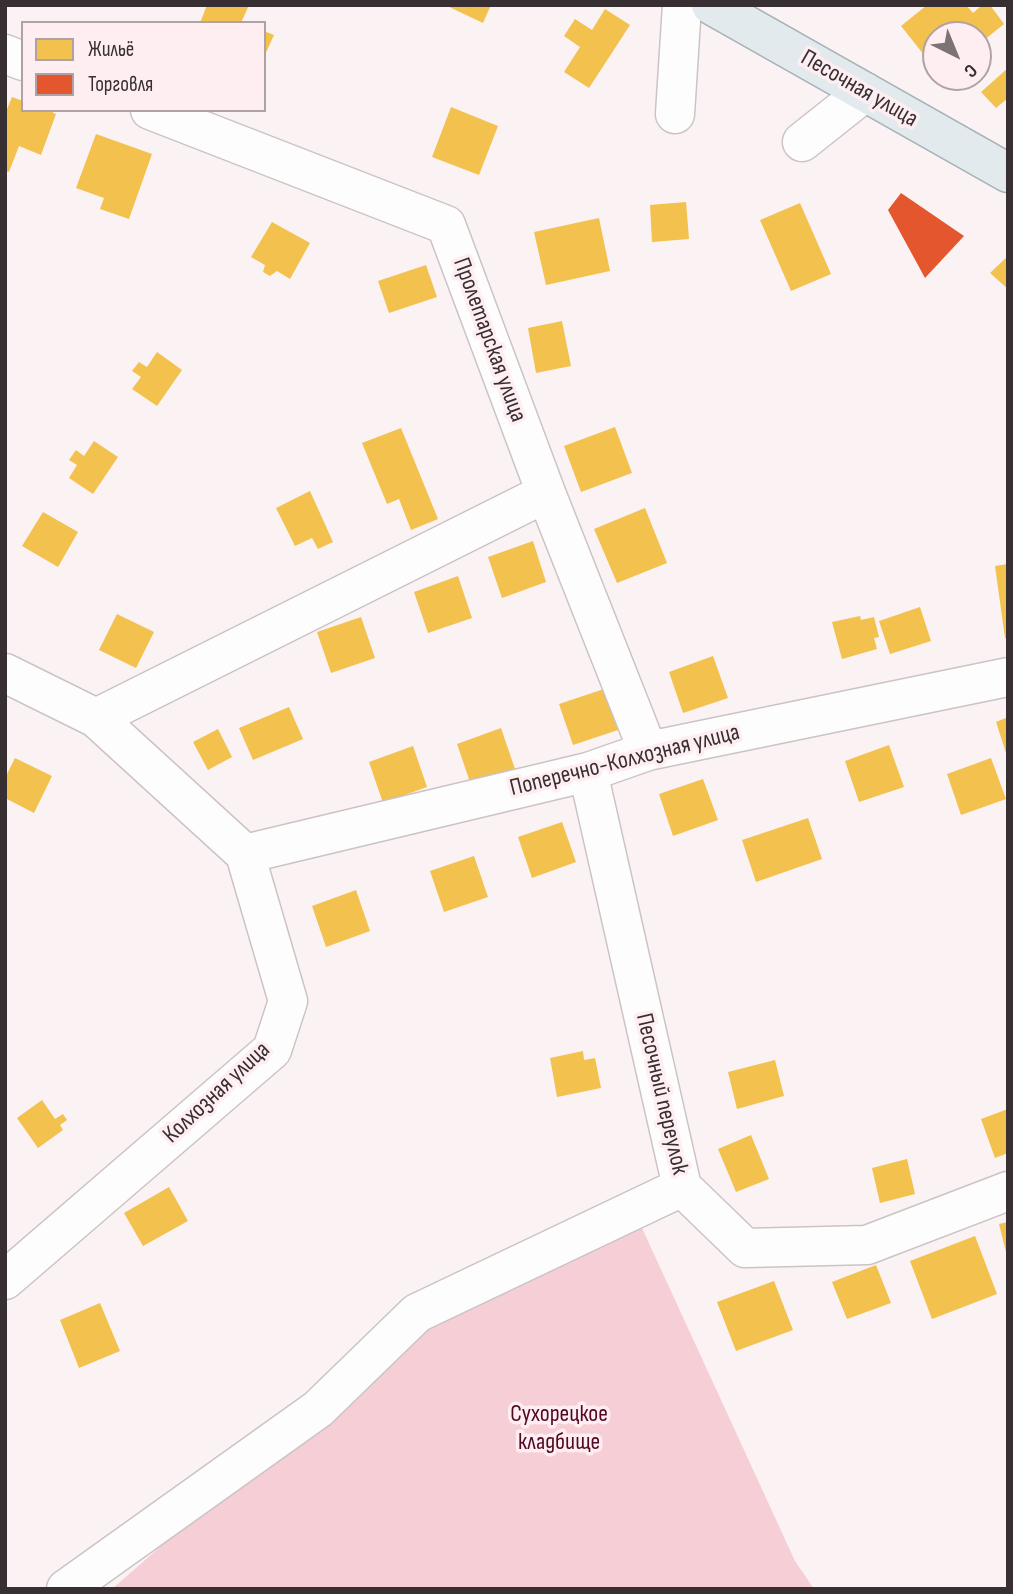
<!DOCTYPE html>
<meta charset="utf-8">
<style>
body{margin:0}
#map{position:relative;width:1013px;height:1594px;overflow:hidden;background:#fbf2f4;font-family:"Sofia Sans Condensed",sans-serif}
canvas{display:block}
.frame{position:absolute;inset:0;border:7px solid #372f31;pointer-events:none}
.legend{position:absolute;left:21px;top:21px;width:245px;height:91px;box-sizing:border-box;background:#ffeef1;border:2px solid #afa2a4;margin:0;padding:9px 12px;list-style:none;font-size:21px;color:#372f31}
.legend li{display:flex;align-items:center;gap:14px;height:35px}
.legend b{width:35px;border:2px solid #afa2a4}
.north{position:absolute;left:922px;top:21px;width:70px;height:70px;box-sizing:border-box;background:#ffeef1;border:2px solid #afa2a4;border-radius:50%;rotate:137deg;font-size:19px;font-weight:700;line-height:28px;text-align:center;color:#372f31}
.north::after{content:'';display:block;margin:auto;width:24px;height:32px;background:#7c7375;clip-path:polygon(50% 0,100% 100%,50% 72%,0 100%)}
</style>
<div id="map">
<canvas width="1013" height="1594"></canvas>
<div class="frame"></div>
<ul class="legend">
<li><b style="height:19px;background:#f2c14e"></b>Жильё</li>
<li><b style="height:19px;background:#e4572e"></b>Торговля</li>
</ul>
<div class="north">С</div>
</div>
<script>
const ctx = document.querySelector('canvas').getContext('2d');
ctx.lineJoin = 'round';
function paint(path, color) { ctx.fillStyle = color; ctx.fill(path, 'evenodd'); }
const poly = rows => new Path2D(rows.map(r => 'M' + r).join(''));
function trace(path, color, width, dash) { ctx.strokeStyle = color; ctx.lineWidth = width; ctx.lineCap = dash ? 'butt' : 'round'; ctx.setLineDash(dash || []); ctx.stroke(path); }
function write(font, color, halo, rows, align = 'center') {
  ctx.font = font + ' "Sofia Sans Condensed",sans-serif'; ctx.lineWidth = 7; ctx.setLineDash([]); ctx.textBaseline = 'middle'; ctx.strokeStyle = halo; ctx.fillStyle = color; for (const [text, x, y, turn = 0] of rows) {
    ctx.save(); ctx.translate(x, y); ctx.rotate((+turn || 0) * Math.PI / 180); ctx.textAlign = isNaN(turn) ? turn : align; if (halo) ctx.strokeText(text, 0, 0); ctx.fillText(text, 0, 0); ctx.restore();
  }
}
const green = poly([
 [636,1215,795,1561,814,1589,112,1589,425,1315]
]);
const homes = poly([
 [207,5,249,5,241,23,200,23],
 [445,5,491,5,483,23],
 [927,5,966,5,973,13,982,5,990,5,1004,24,978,45,978,35,936,35,936,70,901,26],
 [605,9,630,25,589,88,564,72,580,47,564,36,575,19,592,30],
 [264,31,274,35,264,57],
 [1008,68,1008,98,996,108,981,92],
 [12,97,23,101,23,110,48,110,56,114,41,155,19,146,9,172,5,171,5,114],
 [451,107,498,126,479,175,432,157],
 [96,134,152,154,129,219,100,209,104,198,76,188],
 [686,202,689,239,652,242,650,205],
 [800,203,831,274,791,291,760,220],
 [599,218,610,271,546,285,534,232],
 [272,222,310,243,290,279,277,271,270,276,263,272,265,265,251,257],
 [1008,256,1008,289,990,273],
 [426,265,437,297,389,313,378,281],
 [562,321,571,366,536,373,528,328],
 [157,352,182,370,157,406,132,389,141,377,132,371,139,362,147,367],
 [615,427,632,473,581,492,564,446],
 [401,428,438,519,411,530,399,499,387,504,362,443],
 [94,441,118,457,93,494,69,478,77,465,69,460,76,450,84,456],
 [310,491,333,542,318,549,312,538,295,546,276,508],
 [645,508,667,563,617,583,594,529],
 [43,512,78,532,58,567,22,546],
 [533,541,546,582,502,598,488,557],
 [1008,564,1008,638,1005,638,995,566],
 [458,576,472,618,428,633,414,592],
 [920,607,931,641,890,654,879,621],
 [117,614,154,632,136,668,99,650],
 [860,616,861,620,874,617,879,637,874,638,877,649,842,659,832,622],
 [361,617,375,658,331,673,317,632],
 [713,656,728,698,683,713,669,672],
 [604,689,618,730,573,745,559,704],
 [289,707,303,739,253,760,239,728],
 [1008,717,1008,756,1007,756,996,722],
 [501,728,515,769,471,785,457,744],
 [218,729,232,757,208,770,193,742],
 [889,745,904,787,859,802,845,761],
 [413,746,427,787,383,803,369,762],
 [15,758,52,776,34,813,5,798,5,778],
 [991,758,1006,799,961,815,947,774],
 [703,779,718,820,673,836,659,794],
 [808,818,822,859,756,882,742,840],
 [562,822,576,862,532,878,518,837],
 [474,856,488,897,444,912,430,871],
 [356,890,370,931,326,947,312,906],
 [583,1051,584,1060,595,1058,601,1088,557,1097,550,1058],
 [775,1060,784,1096,737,1109,728,1072],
 [42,1100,55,1119,63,1114,67,1120,60,1125,63,1130,38,1148,17,1118],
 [1008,1109,1008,1153,995,1158,981,1119],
 [751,1135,769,1179,736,1192,718,1149],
 [907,1159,915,1194,880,1203,872,1168],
 [169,1187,188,1221,143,1246,124,1213],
 [1008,1222,1008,1255,1007,1256,999,1224],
 [975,1236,997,1294,932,1319,910,1261],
 [876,1265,891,1303,847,1319,832,1282],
 [774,1281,793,1330,736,1351,717,1302],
 [100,1303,120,1351,79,1368,60,1320]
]);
const shops = poly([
 [901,193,964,236,925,278,888,210]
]);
const minor = poly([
 [5,54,23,61],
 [150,110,446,225,546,493,648,751],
 [675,114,682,5],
 [802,142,865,92],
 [5,673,96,718,245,854,288,1001,272,1050,5,1280],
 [96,718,546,493],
 [588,772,682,1187,745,1248,867,1245,1008,1191],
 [245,854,588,772,648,751,1008,677],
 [66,1589,318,1409,417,1313,682,1187]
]);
const major = poly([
 [711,5,1008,173]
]);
const streetNames = [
 ["Песочная улица",859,89,30],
 ["Пролетарская улица",489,340,70],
 ["Поперечно-Колхозная улица",625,761,-14],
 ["Колхозная улица",217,1093,-43],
 ["Песочный переулок",661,1094,77]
];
const parkNames = [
 ["Сухорецкое",559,1415],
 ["кладбище",559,1443]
];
paint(green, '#f6ced6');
paint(homes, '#f2c14e');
paint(shops, '#e4572e');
trace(minor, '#cbc3c5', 41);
trace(major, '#a5b1b6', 41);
trace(minor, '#fefdfd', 38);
trace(major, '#e2eaed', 38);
write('24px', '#372f31', '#ffeef1', streetNames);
write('24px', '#510823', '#ffeef1', parkNames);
</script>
